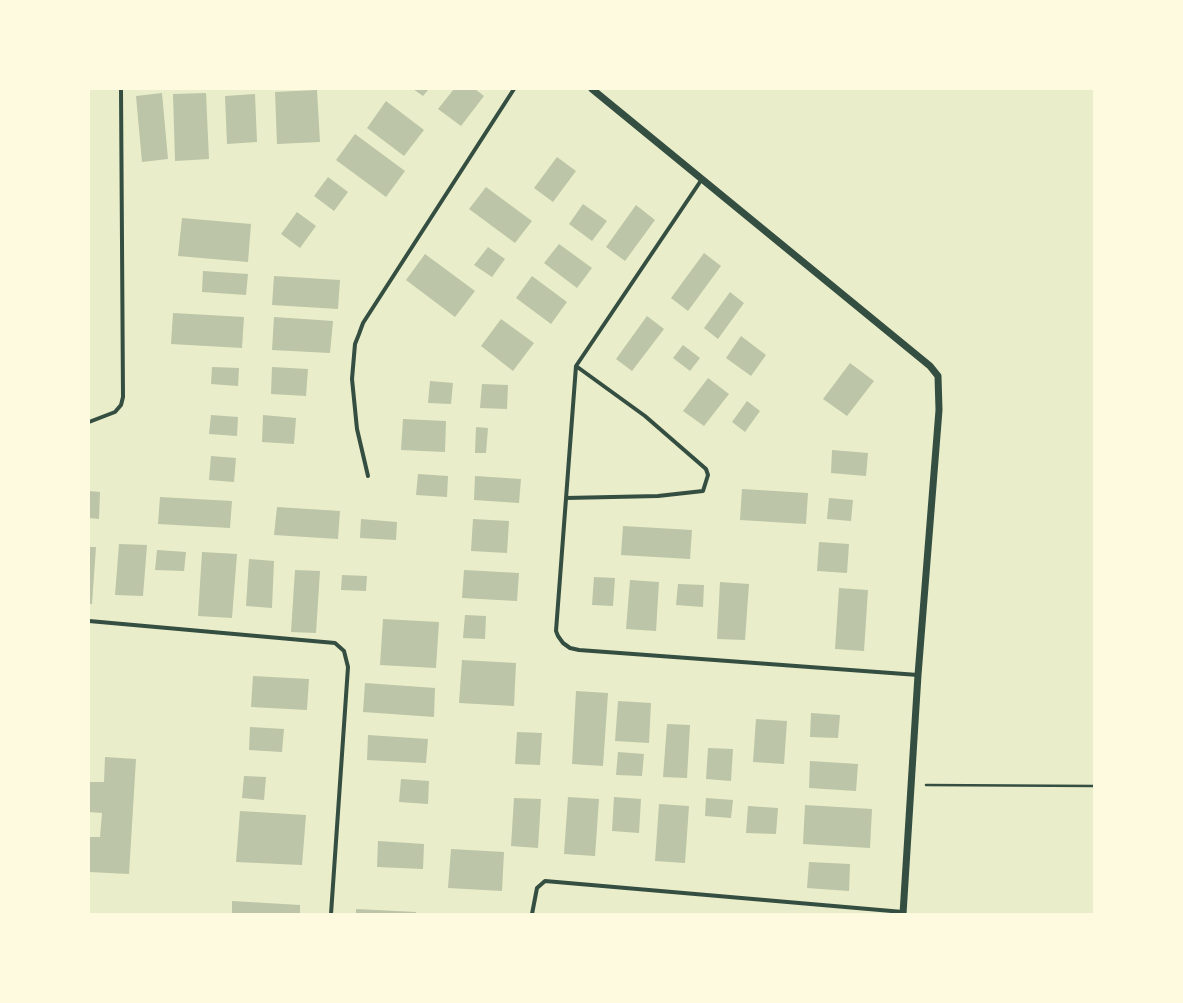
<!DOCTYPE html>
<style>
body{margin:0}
#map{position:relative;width:1183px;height:1003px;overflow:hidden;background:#e9edc9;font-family:Cabin,sans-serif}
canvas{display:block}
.frame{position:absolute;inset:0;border:90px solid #fefae0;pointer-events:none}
</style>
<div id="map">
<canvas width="1183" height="1003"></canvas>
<div class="frame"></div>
</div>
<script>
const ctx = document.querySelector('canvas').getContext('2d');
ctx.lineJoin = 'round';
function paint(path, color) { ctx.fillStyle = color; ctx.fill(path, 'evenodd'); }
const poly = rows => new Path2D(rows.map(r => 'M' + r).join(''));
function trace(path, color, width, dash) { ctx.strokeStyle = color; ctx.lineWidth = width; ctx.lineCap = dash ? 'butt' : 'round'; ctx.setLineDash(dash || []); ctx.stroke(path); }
const building = poly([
 [413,89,429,89,423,96],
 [454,89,475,89,484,96,461,126,438,109],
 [317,90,320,142,277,144,275,92],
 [162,93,168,159,142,162,136,96],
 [206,93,209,159,175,161,173,94],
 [255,94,257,142,227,144,225,96],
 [386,101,424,130,404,156,367,128],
 [355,134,405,171,386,197,336,160],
 [557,157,576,171,553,202,534,188],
 [328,177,348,192,334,211,314,196],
 [486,187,532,221,515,243,469,209],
 [583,204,607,221,592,241,569,224],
 [636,205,655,220,625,261,606,247],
 [297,212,316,226,300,248,281,234],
 [182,218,251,224,248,262,178,256],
 [559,244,592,268,577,288,544,263],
 [488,247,505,259,492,277,474,265],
 [704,253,721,266,688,311,671,298],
 [425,254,475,291,455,317,406,280],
 [203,271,248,274,246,295,202,292],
 [274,276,340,280,338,309,272,305],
 [532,276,567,302,551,324,516,298],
 [730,292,744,303,718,339,704,328],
 [173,313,244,317,242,348,171,344],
 [647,316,664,329,632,371,616,359],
 [274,317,333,321,330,353,272,350],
 [501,319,534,343,513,371,481,346],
 [741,336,766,355,751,376,726,358],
 [683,345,700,358,690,371,673,358],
 [850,363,874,381,847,416,823,399],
 [212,367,239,368,238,386,211,384],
 [272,367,308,369,306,396,271,394],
 [708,378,729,394,704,426,683,411],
 [430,381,453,383,451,404,428,403],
 [482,384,508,385,507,409,480,408],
 [747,401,760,411,745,432,732,422],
 [211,415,238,417,237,436,209,434],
 [263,415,296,418,294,444,262,442],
 [403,419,446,421,445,452,401,450],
 [476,427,488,428,486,453,475,453],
 [832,450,868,453,866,476,831,473],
 [211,456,236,458,234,482,209,480],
 [418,474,448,476,447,497,416,495],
 [475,476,521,479,519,503,474,500],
 [742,489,808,493,806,524,740,520],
 [89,491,100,492,99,519,89,518],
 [160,497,232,501,230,528,158,524],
 [829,498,853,500,851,521,827,519],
 [277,507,340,511,338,539,274,535],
 [361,519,397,522,396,540,360,538],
 [473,519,509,521,507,553,471,551],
 [623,526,692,530,690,559,621,555],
 [819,542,849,544,847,573,817,571],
 [119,544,147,545,143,596,115,595],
 [89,547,96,547,92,604,89,604],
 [157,550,186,552,184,571,155,570],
 [202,552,237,554,232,618,198,616],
 [249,559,274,561,272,608,246,606],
 [295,570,320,571,316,633,291,632],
 [464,570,519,573,517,601,462,598],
 [342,575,367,576,366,591,341,590],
 [594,577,615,578,613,606,592,605],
 [630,580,659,582,656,631,626,629],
 [720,582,749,584,745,640,717,639],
 [678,584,704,585,703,607,676,605],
 [839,588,868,590,864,651,835,649],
 [465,615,486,616,485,639,463,638],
 [383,619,439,622,436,668,380,665],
 [462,660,516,663,514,706,459,703],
 [253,676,309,679,307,710,251,707],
 [365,683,435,688,434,717,363,712],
 [576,691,608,693,603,766,572,764],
 [618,701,651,703,649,743,615,741],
 [811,713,840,715,838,738,810,737],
 [756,719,787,721,784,764,753,762],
 [667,724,690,725,687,778,663,777],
 [250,727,284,729,282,752,249,750],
 [517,732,542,733,540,765,515,764],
 [368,735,428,739,426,763,367,760],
 [708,748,733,749,731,781,706,779],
 [618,752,644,754,642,776,616,775],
 [105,757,136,759,129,874,89,872,89,837,100,837,102,813,89,812,89,782,104,782],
 [810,761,858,764,856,791,809,788],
 [244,776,266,777,264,800,242,798],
 [401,779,429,781,428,804,399,802],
 [568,797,599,799,595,856,564,854],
 [614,797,641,799,639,833,612,831],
 [514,798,541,799,538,848,511,846],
 [706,798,733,800,731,818,705,816],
 [659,804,689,806,685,863,655,861],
 [805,805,872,809,870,848,803,844],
 [748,806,778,808,776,834,746,833],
 [240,811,306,815,302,865,236,862],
 [378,841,424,844,423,869,377,867],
 [451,849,504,852,502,891,448,888],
 [809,862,850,864,849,891,807,888],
 [232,901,300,905,300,914,232,914],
 [356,909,416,912,416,914,356,914]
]);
const path = poly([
 [926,785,1094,786]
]);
const minor = poly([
 [702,179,576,366,556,631,558,636,563,643,570,648,579,650,918,675],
 [89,422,115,412,121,405,123,397,121,89],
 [368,476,357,429,352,379,355,344,359,334,363,323,514,89],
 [566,498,658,496,703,491,708,475,706,469,645,416,576,366],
 [89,621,335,643,344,651,348,667,331,914],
 [532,914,537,888,545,881,903,912]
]);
const tertiary = poly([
 [592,89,930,366,938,376,939,410,918,675,903,914]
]);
paint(building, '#bcc5a7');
trace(path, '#344e41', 2.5);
trace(minor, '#344e41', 4);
trace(tertiary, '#344e41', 7);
</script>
